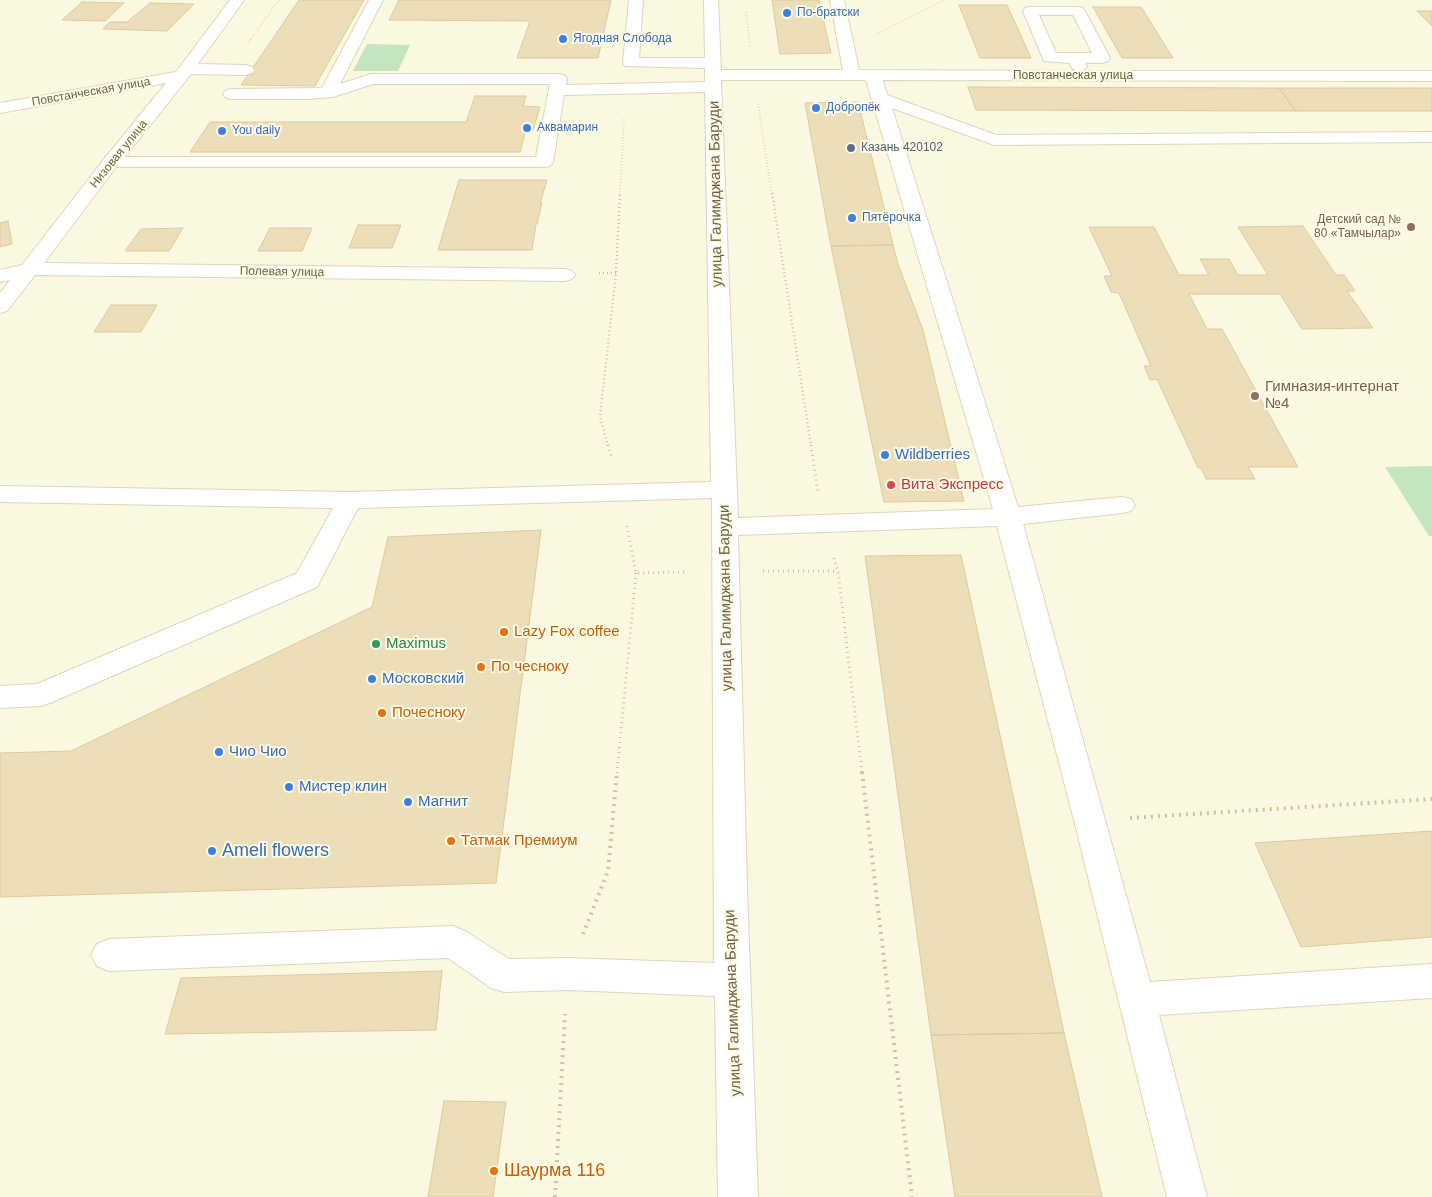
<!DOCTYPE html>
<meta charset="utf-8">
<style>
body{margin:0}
canvas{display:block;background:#faf8e0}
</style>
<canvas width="1432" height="1197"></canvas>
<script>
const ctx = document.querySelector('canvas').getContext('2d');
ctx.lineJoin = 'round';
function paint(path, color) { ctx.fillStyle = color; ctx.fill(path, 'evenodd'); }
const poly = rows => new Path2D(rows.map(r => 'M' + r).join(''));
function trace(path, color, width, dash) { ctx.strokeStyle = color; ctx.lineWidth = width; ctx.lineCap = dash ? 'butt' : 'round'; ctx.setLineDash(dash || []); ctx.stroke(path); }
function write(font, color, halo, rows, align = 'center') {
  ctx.font = font + ' Helvetica,sans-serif'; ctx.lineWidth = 4; ctx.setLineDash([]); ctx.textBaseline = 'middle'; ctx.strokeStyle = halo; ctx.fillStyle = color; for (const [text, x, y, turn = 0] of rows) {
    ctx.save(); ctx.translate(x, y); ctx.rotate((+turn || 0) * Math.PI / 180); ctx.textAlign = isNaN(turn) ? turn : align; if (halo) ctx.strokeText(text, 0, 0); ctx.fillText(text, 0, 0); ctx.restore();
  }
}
const green = poly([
 [367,44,410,45,398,71,353,71],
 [1432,466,1432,536,1429,536,1385,467]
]);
const building = poly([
 [299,0,364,0,315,86,241,85,299,0],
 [399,0,611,0,598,58,517,58,530,21,389,20,399,0],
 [772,0,819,0,831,53,780,54,772,0],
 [82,2,124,3,105,21,62,20,82,2],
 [150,3,194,4,167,31,103,29,110,22,127,22,150,3],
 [959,5,1007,5,1031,58,980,58,959,5],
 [1093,7,1141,7,1173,58,1122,58,1093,7],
 [1417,11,1432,11,1432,26,1417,11],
 [968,87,1279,88,1296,111,976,110,968,87],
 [1279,88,1432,88,1432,111,1296,111,1279,88],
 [475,96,526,96,523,106,540,107,533,130,526,130,520,152,190,152,210,122,466,122,475,96],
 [858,102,872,158,893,245,831,246,805,103,858,102],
 [459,180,547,180,540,203,542,203,537,224,536,224,532,250,438,250,459,180],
 [8,221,12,244,0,247,0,223,8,221],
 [358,225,401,225,392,248,349,248,358,225],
 [1303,226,1336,275,1344,275,1355,291,1347,291,1373,328,1302,329,1280,294,1189,294,1207,329,1222,329,1298,467,1248,467,1255,479,1206,479,1201,468,1198,468,1157,379,1150,380,1144,366,1151,366,1119,293,1111,292,1104,276,1112,276,1089,227,1154,227,1179,275,1209,275,1200,259,1229,259,1238,275,1268,275,1238,227,1303,226],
 [183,228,169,251,125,251,141,229,183,228],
 [270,228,312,228,302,251,258,251,270,228],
 [893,245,898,264,923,330,964,501,884,502,831,246,893,245],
 [111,305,157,305,141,332,94,332,111,305],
 [541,530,496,883,0,897,0,753,71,751,372,607,388,537,541,530],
 [961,555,1050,966,1064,1033,931,1035,865,556,961,555],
 [1432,831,1432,937,1301,947,1255,843,1432,831],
 [442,971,436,1030,165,1034,181,978,442,971],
 [1064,1033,1102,1197,955,1197,931,1035,1064,1033],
 [444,1101,506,1102,493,1197,428,1197,444,1101]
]);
const pathFar3 = poly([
 [746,12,750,46],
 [876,34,944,0],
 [249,42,279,0],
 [758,104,772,195],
 [620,195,624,118]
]);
const pathFar2 = poly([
 [772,193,811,446],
 [599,273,616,273],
 [608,446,600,417,616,273,620,193]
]);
const pathFar1 = poly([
 [608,445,612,459],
 [811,445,818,491],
 [627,526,636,573,687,572],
 [834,558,838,571,862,773],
 [763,571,838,571],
 [617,773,636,573]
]);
const path = poly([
 [862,772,912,1197],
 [1130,818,1432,799],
 [583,934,608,871,617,772],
 [555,1197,565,1014]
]);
const minor = poly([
 [230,0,244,0,198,64,246,65,252,67,254,70,252,73,246,75,191,74,125,157,536,157,550,84,373,84,333,97,306,99,231,99,225,97,223,94,225,91,231,89,322,88,369,0,383,0,340,84,371,74,559,74,565,76,567,79,566,85,705,82,705,68,625,66,623,63,629,0,643,0,639,58,705,58,704,0,718,0,721,70,843,70,830,0,844,0,859,70,1079,71,1073,69,1069,63,1044,61,1023,11,1025,8,1030,7,1078,7,1083,8,1085,11,1110,58,1108,61,1102,63,1085,63,1087,66,1085,69,1079,71,1432,71,1432,81,883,80,887,95,996,135,1432,132,1432,142,994,145,892,108,1018,507,1122,497,1131,499,1135,505,1131,511,1122,513,1023,524,1150,982,1432,964,1432,998,1159,1015,1207,1197,1167,1197,1074,820,997,526,738,535,747,887,758,1197,718,1197,715,996,568,990,504,992,491,988,448,958,109,971,97,966,91,955,97,944,109,939,453,926,465,931,509,959,568,958,714,963,712,498,358,508,317,587,50,703,40,706,0,708,0,686,37,684,297,573,333,508,0,502,0,486,350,492,711,482,705,92,564,95,553,162,550,166,544,167,116,167,44,263,565,269,572,271,575,275,572,279,565,281,35,275,7,311,0,313,0,293,10,280,0,282,0,270,22,265,105,158,166,83,0,113,0,103,176,72,230,0],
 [1039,15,1073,15,1092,53,1056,53,1039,15],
 [721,80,866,80,993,509,738,518,721,80]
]);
const markers = [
 [787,13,5,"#3f7fe0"],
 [563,39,5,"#3f7fe0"],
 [816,108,5,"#3f7fe0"],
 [527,128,5,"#3f7fe0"],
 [222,131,5,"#3f7fe0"],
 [851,148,5,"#5c6f8a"],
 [852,218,5,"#3f7fe0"],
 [1411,227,5,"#8d6e63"],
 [1255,396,5,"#8d6e63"],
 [885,455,5,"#3f7fe0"],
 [891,485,5,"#e0444e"],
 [504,632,5,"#e8710a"],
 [376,644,5,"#2e9e5b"],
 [481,667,5,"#e8710a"],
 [372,679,5,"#3f7fe0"],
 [382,713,5,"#e8710a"],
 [219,752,5,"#3f7fe0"],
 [289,787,5,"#3f7fe0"],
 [408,802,5,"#3f7fe0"],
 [451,841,5,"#e8710a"],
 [212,851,5,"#3f7fe0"],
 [494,1171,5,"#e8710a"]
];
const farShopnames = [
 ["По-братски",797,13],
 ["Ягодная Слобода",573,39],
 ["Добропёк",826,108],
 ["Аквамарин",537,128],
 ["You daily",232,131],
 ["Пятёрочка",862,218]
];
const farStreetnames = [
 ["Повстанческая улица",1073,76],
 ["Повстанческая улица",91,92,-10],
 ["Низовая улица",119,154,-51],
 ["Полевая улица",282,272,1]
];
const farServicenames = [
 ["Казань 420102",861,148]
];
const farEducationnames = [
 ["Детский сад №",1401,220],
 ["80 «Тамчылар»",1401,234]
];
const streetNames = [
 ["улица Галимджана Баруди",716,194,-91],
 ["улица Галимджана Баруди",726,598,-91],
 ["улица Галимджана Баруди",733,1003,-92]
];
const educationNames = [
 ["Гимназия-интернат",1265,387],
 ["№4",1265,404]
];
const shopNames = [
 ["Wildberries",895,455],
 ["Московский",382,679],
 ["Чио Чио",229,752],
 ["Мистер клин",299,787],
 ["Магнит",418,802]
];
const healthNames = [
 ["Вита Экспресс",901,485]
];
const foodNames = [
 ["Lazy Fox coffee",514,632],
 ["По чесноку",491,667],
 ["Почесноку",392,713],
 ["Татмак Премиум",461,841]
];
const leisureNames = [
 ["Maximus",386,644]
];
const nearShopnames = [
 ["Ameli flowers",222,851]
];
const nearFoodnames = [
 ["Шаурма 116",504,1171]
];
paint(green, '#c4e5c1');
paint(building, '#eddeba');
trace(building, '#dec99c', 1);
trace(minor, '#ddd5bd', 2);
trace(pathFar3, '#d1c19e', 2, [0.5, 2.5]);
trace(pathFar2, '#d1c19e', 2.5, [1, 3]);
trace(pathFar1, '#d1c19e', 3, [1, 4]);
trace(path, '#d1c19e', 4, [2, 5]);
paint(minor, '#fff');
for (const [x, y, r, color] of markers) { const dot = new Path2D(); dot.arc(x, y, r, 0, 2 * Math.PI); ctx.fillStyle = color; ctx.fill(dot); trace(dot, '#fdfbe6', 2); }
write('12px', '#366cbe', '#fdfbe6', farShopnames, 'left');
write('12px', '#6e624a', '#fdfbe6', farStreetnames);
write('12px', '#4e5e75', '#fdfbe6', farServicenames, 'left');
write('12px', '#785e54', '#fdfbe6', farEducationnames, 'right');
write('15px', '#6e624a', '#fdfbe6', streetNames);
write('15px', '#785e54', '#fdfbe6', educationNames, 'left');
write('15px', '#366cbe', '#fdfbe6', shopNames, 'left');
write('15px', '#be3a42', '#fdfbe6', healthNames, 'left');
write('15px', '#c56008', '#fdfbe6', foodNames, 'left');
write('15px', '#27864d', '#fdfbe6', leisureNames, 'left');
write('18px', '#366cbe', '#fdfbe6', nearShopnames, 'left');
write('18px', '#c56008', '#fdfbe6', nearFoodnames, 'left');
</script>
